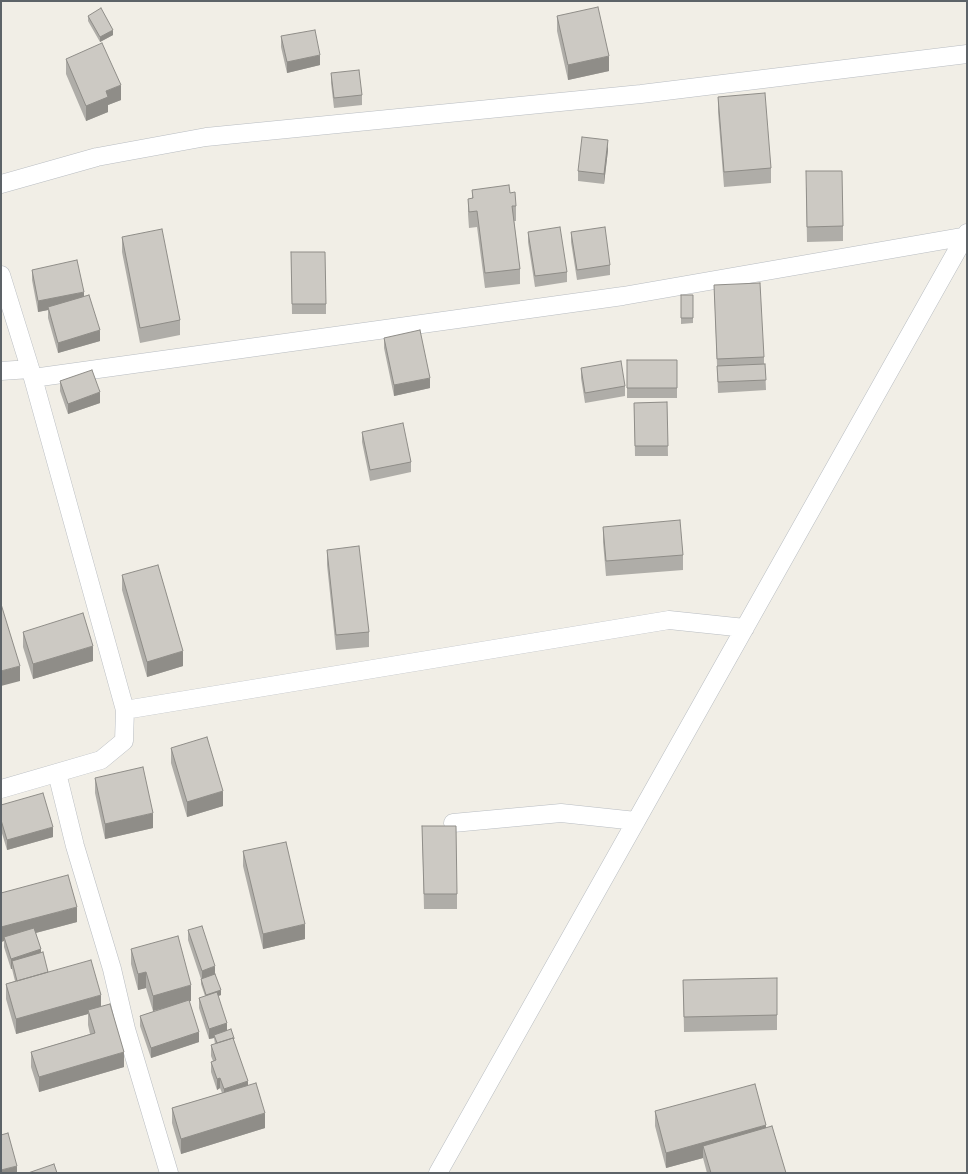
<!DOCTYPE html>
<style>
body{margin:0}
#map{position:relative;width:968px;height:1174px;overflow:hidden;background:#f1eee6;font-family:"DejaVu Sans",sans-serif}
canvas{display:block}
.frame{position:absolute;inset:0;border:2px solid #5d6368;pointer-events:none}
</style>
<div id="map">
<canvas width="968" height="1174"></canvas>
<div class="frame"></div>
</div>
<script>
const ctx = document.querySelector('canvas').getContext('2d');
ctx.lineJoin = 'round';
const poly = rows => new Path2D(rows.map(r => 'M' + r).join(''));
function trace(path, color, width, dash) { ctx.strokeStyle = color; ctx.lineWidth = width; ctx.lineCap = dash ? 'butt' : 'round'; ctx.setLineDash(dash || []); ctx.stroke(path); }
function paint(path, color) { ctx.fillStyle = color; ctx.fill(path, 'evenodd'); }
const minor = poly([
 [1,184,97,157,206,137,641,94,967,54],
 [1,275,33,378,125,710,124,741,101,760,1,789],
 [1,371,30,369],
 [33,378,623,296,967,236],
 [125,710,669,620,745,628],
 [57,773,75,846,112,969,126,1029,169,1173],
 [453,823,561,813,636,821],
 [438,1173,967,233]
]);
const wall = poly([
 [88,16,113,35,100,42,88,21],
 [557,16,609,71,568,80,557,31],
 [281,36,320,65,287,73,281,47],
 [66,59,121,100,108,105,108,112,86,121,66,74],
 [331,73,362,95,362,105,334,108,331,83],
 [718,97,771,168,771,183,724,187,718,112],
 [608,150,604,184,578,181,578,171],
 [806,187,843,226,843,241,807,242],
 [472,190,510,193,516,206,516,221,514,221,520,269,520,284,485,288,477,227,469,228,468,214,468,199,472,198],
 [528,232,567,272,567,282,535,287,528,242],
 [571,232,610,265,610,275,577,280,571,242],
 [122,237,180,320,180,335,140,343,122,252],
 [291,252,326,304,326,314,292,314],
 [32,270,84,297,100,341,58,353,48,318,48,310,38,312,32,280],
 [714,285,764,357,764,364,765,364,766,390,718,393],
 [681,295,693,295,693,323,681,324],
 [384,338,430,388,394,396,384,348],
 [627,360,677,360,677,398,627,398],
 [581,368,625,386,625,396,585,403,581,378],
 [60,381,100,403,68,414,60,391],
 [667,402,668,456,635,456,634,403],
 [362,432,411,462,411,472,370,481,362,442],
 [603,527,683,555,683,570,606,576,603,542],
 [327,550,369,632,369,647,336,650,327,565],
 [122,575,183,666,147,677,122,590],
 [23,632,93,661,33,679,23,647],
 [171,748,223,806,187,817,171,763],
 [95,778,153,828,105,839,95,793],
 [1,805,53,837,7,850,1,830],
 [422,826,457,894,457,909,424,909],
 [243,851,305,939,263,949,243,866],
 [1,893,77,922,36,933,41,953,48,972,101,1006,124,1067,39,1092,31,1067,31,1052,90,1034,88,1025,88,1014,16,1034,6,999,6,984,15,981,12,969,11,969,4,947,4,941,1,942],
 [188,930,215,974,221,995,218,996,227,1030,234,1041,248,1085,265,1128,181,1154,172,1123,172,1108,222,1093,220,1088,217,1090,211,1072,211,1062,213,1061,211,1056,211,1045,215,1044,214,1038,209,1039,199,1008,199,998,205,996,201,984,201,979,188,940],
 [131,949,191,1001,189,1001,199,1042,151,1058,140,1026,140,1016,164,1008,153,1011,146,988,138,990,131,964],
 [683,980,777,1015,777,1030,684,1032],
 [655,1111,766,1128,786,1173,707,1173,703,1158,666,1168,655,1126]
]);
const shadedWall = poly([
 [113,30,113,35,100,42,100,37],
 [320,55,320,65,287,73,287,62],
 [609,56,609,71,568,80,568,65],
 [121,85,121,100,108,105,108,112,86,121,86,106,106,91],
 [608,140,608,150,604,184,604,174],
 [84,292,84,302,48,307,48,310,38,312,38,301],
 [100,330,100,341,58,353,58,343],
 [430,378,430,388,394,396,394,385],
 [100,392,100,403,68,414,68,404],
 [93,646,93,661,33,679,33,664],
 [183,651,183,666,147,677,147,662],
 [20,666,20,681,1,686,1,671],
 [223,791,223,806,187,817,187,802],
 [153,813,153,828,105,839,105,824],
 [53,827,53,837,7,850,7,840],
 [77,907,77,922,5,941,4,937,4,941,1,942,1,927],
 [305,924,305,939,263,949,263,934],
 [41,949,41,960,12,961,12,969,11,969,11,959],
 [215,966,215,976,202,981,202,971],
 [146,972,146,988,138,990,138,974],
 [191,985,191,1001,153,1011,153,996],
 [221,990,221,995,206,1000,206,995],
 [101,995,101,1011,88,1010,88,1014,16,1034,16,1019],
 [227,1023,227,1033,214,1035,214,1038,209,1039,209,1029],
 [199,1032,199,1042,151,1058,151,1048],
 [124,1052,124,1067,39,1092,39,1077],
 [220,1078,220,1088,217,1090,217,1079],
 [248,1081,248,1091,224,1099,224,1089],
 [265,1113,265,1128,181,1154,181,1139],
 [766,1125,766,1140,703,1146,703,1158,666,1168,666,1153],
 [17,1166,17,1173,1,1173,1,1170]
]);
const building = poly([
 [598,7,609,56,568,65,557,16,598,7],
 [101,8,113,30,100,37,88,16,101,8],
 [315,30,320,55,287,62,281,36,315,30],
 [102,43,121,85,106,91,108,97,86,106,66,59,102,43],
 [359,70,362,95,334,98,331,73,359,70],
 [765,93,771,168,724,172,718,97,765,93],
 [582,137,608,140,604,174,578,171,582,137],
 [806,171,842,171,843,226,807,227,806,171],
 [509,185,510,193,515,192,516,206,512,206,520,269,485,273,477,211,469,212,468,199,473,198,472,190,509,185],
 [560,227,567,272,535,276,528,232,560,227],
 [605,227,610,265,577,270,571,232,605,227],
 [162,229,180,320,140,328,122,237,162,229],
 [291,252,325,252,326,304,292,304,291,252],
 [77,260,84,292,38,301,32,270,77,260],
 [760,283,764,357,717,359,714,285,760,283],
 [89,295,100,330,58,343,48,307,89,295],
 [681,295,693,295,693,318,681,318,681,295],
 [420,330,430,378,394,385,384,338,420,330],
 [627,360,677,360,677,388,627,388,627,360],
 [621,361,625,386,585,393,581,368,621,361],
 [765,364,766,380,718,382,717,366,765,364],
 [92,370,100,392,68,404,60,381,92,370],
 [667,402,668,446,635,446,634,403,667,402],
 [403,423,411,462,370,470,362,432,403,423],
 [680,520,683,555,606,561,603,527,680,520],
 [359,546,369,632,336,635,327,550,359,546],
 [158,565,183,651,147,662,122,575,158,565],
 [1,604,20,666,1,671,1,604],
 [83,613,93,646,33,664,23,632,83,613],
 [207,737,223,791,187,802,171,748,207,737],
 [143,767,153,813,105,824,95,778,143,767],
 [43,793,53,827,7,840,1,820,1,805,43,793],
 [422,826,456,826,457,894,424,894,422,826],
 [286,842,305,924,263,934,243,851,286,842],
 [68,875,77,907,1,927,1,893,68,875],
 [202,926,215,966,202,971,188,930,202,926],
 [34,928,41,949,11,959,4,937,34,928],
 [178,936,191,985,153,996,146,972,138,974,131,949,178,936],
 [43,952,48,972,17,981,12,961,43,952],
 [91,960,101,995,16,1019,6,984,91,960],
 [215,974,221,990,206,995,201,979,215,974],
 [777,978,777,1015,684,1017,683,980,777,978],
 [217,992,227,1023,209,1029,199,998,217,992],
 [189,1000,199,1032,151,1048,140,1016,189,1000],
 [110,1004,124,1052,39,1077,31,1052,95,1033,88,1010,110,1004],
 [231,1029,234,1038,234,1039,233,1038,217,1043,214,1035,231,1029],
 [233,1038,248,1081,224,1089,220,1078,217,1079,211,1062,216,1060,211,1045,233,1038],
 [256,1083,265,1113,181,1139,172,1108,256,1083],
 [755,1084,766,1125,666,1153,655,1111,755,1084],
 [772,1126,786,1173,711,1173,703,1146,772,1126],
 [8,1133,17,1166,1,1170,1,1135,8,1133],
 [54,1164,57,1173,28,1173,54,1164]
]);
trace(minor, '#b8bcc1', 19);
trace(minor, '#fff', 18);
paint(wall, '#afada8');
paint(shadedWall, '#8f8d88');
paint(building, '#ccc9c3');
trace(building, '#8f8d88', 1);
</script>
